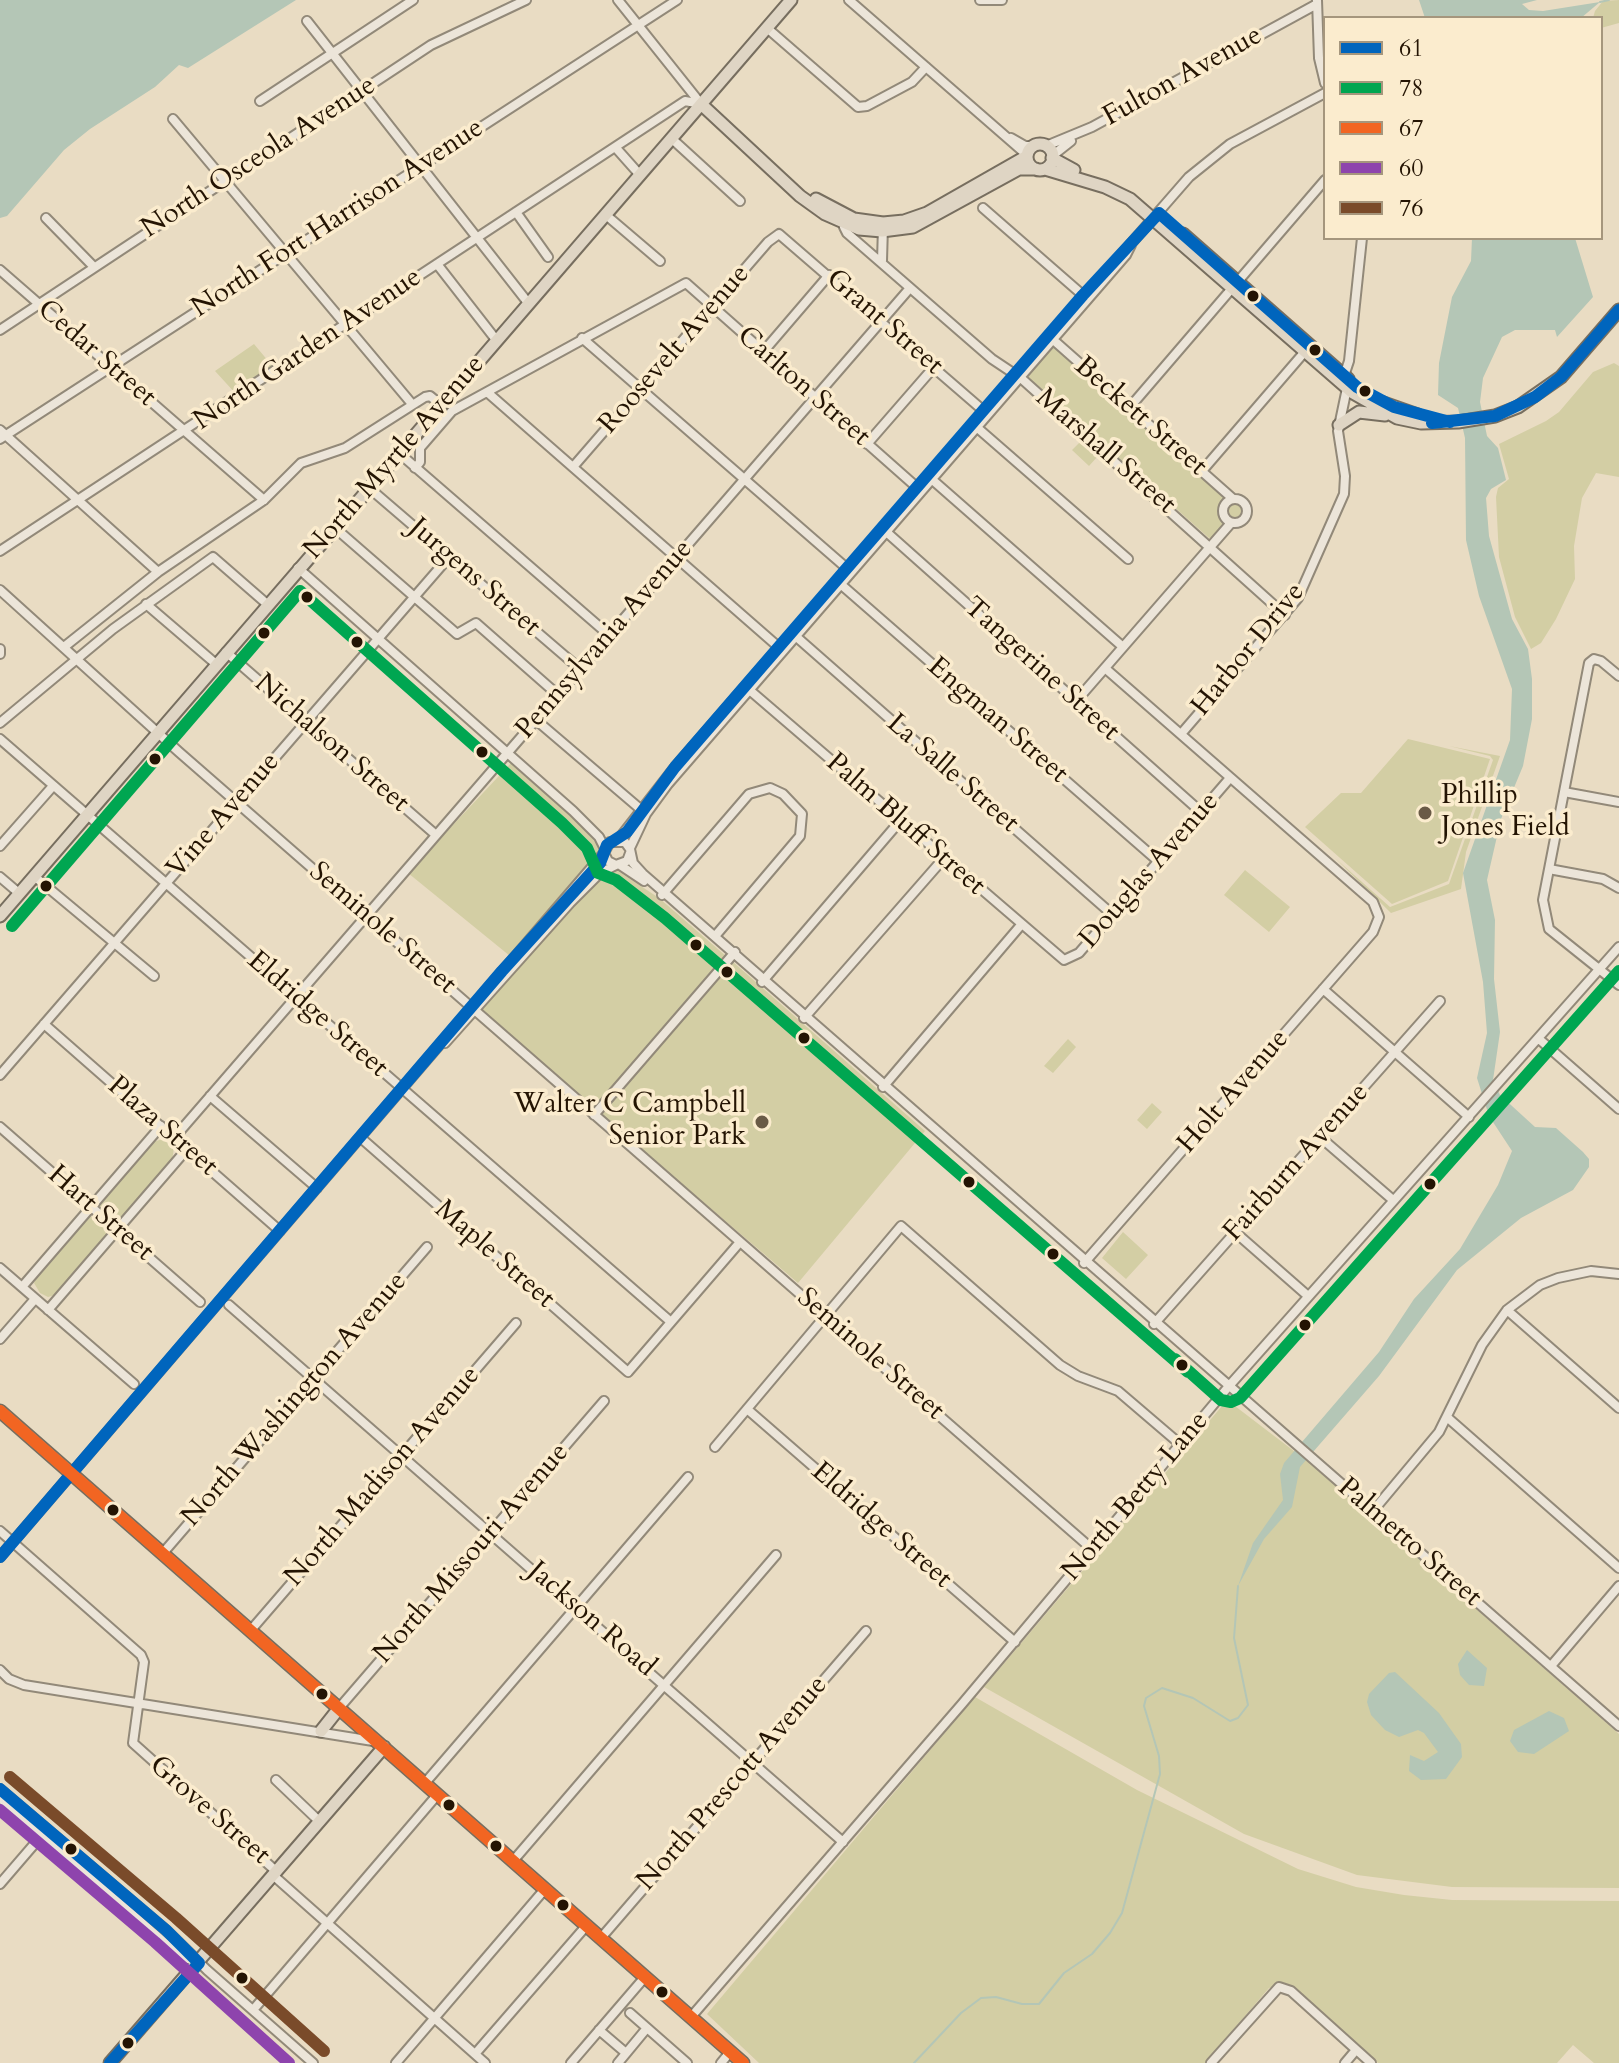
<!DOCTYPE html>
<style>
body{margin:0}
#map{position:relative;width:1619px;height:2063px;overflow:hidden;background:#e9dcc3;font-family:Cardo,serif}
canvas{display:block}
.legend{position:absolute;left:1323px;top:16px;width:280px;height:224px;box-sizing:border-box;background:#fbecce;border:2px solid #a5967d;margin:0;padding:10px 14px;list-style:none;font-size:24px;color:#241403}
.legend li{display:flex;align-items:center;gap:16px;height:40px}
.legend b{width:40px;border:2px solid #a5967d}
</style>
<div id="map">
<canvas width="1619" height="2063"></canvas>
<ul class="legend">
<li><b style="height:10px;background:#0065bd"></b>61</li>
<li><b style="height:10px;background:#00a651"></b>78</li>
<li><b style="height:10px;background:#f26522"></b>67</li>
<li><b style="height:10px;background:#8e44ad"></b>60</li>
<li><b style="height:10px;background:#7a4b2a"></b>76</li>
</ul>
</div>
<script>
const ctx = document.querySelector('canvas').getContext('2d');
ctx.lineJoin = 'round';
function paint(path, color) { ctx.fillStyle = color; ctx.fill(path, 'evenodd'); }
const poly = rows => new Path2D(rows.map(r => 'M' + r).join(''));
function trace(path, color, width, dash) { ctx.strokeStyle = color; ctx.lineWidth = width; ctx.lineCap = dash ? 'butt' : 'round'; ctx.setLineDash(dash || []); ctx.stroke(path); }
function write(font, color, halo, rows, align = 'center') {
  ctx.font = font + ' Cardo,serif'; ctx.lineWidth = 7; ctx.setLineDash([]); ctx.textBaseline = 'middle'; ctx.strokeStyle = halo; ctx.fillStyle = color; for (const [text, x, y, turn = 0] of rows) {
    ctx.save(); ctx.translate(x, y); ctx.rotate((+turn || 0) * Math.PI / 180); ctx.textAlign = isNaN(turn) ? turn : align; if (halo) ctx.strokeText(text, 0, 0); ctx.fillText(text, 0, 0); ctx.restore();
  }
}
const green = poly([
 [1619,0,1619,23,1601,28,1601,18,1593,18,1595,11,1603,1],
 [254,344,274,368,236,394,215,371],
 [1052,344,1225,496,1219,513,1224,524,1215,537,1209,538,1028,377,1027,374],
 [1614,363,1619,366,1619,477,1596,473,1582,498,1574,546,1575,579,1556,619,1541,643,1531,649,1515,617,1499,557,1496,497,1498,488,1509,479,1499,444,1546,421,1559,412,1593,372],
 [1081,441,1098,456,1089,466,1072,450],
 '1226 510a9 9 0 1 1 18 0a9 9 0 1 1-18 0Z',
 [1408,739,1490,759,1448,881,1392,904,1305,827,1341,793,1361,793],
 [1449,746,1500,756,1466,852,1461,889,1391,913,1335,858,1390,907,1449,884,1493,760,1490,756],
 [512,762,571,814,601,849,510,956,408,873],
 [615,869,659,898,727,957,594,1110,481,1011,573,905,605,874],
 [1245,870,1290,907,1269,932,1224,895],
 [732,961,925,1131,798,1283,600,1114],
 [1068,1039,1076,1047,1053,1073,1044,1066],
 [1152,1103,1162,1112,1147,1129,1137,1120],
 [162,1139,174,1148,172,1161,122,1219,111,1219,100,1208,100,1201,151,1143],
 [95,1216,107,1225,109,1235,58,1294,48,1297,40,1293,34,1283,40,1271,85,1218],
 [1123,1232,1148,1255,1126,1279,1102,1258],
 [1231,1403,1307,1461,1619,1734,1619,1888,1452,1887,1357,1875,1244,1834,984,1687,1222,1406],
 [975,1697,1137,1790,1298,1869,1356,1887,1404,1895,1452,1900,1619,1901,1619,2063,1594,2063,1573,2045,1557,2063,1378,2063,1293,1988,1283,1984,1269,1988,1205,2063,759,2063,707,2014]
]);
const water = poly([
 [0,0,296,0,188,68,179,65,155,87,90,129,64,150,7,216,0,218],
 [1419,0,1537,0,1522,4,1529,10,1543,11,1600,2,1581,18,1425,18],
 [1472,238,1575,238,1593,297,1557,337,1555,330,1515,330,1502,337,1483,378,1480,402,1487,436,1498,448,1506,480,1491,489,1486,498,1489,536,1512,619,1528,649,1532,679,1532,719,1523,766,1501,819,1487,880,1495,920,1494,979,1500,1032,1493,1080,1500,1095,1535,1127,1556,1128,1583,1152,1589,1159,1589,1167,1573,1190,1521,1218,1457,1270,1379,1376,1300,1467,1292,1507,1264,1539,1238,1586,1253,1543,1283,1500,1280,1474,1284,1463,1379,1352,1414,1299,1460,1249,1498,1185,1512,1151,1489,1116,1477,1078,1487,1033,1483,982,1463,873,1510,740,1512,689,1479,596,1466,540,1465,438,1458,408,1438,395,1439,363,1452,297,1471,261],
 [1467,1650,1487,1668,1484,1686,1469,1685,1460,1675,1458,1664],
 [1395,1672,1439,1713,1461,1744,1462,1757,1446,1779,1421,1780,1409,1771,1410,1755,1424,1761,1438,1752,1424,1733,1418,1730,1399,1737,1385,1730,1371,1715,1367,1702,1369,1694,1389,1673],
 [1549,1711,1564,1718,1569,1731,1534,1754,1518,1752,1510,1741,1514,1730]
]);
const stream = poly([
 [1600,2,1609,0],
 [914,2063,961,2013,981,1998,996,1997,1022,2004,1039,2004,1064,1973,1092,1954,1110,1933,1122,1913,1160,1774,1159,1756,1144,1706,1146,1698,1162,1688,1193,1698,1230,1721,1238,1718,1248,1705,1234,1638,1238,1586]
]);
const minor = poly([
 [618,0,701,104],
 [849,0,1027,155],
 [980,0,1002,0],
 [1317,0,1319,58,1325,83],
 [307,21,529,304],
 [767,28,858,107,867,106,912,82,926,67],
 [260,101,413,0],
 [173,119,412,404],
 [671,138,740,201],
 [1011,138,1025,146,1034,146],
 [1046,146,1092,127,1317,4],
 [616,148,640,175],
 [1052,156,1071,141],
 [983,208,1085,297],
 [516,212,548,257],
 [606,215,660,261],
 [46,218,94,267],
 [850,220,844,227,847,233,992,359,1022,379,1285,615],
 [882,261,883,226],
 [437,264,497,341],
 [0,270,264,500],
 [0,330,431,45,526,0],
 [1050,337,1232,498],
 [582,338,850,571],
 [763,352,829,275],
 [487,392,782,650],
 [1130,407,1325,180],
 [973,424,1128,559],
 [0,430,158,572],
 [0,439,677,0],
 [867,444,934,367],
 [399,453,609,635],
 [573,467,768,242,779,234,985,412],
 [415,468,420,462,420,448,452,411,686,283,921,491],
 [1202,471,1308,348],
 [928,476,1123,647],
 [368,487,580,669],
 '1223 511a12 12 0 1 1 24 0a12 12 0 1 1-24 0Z',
 [334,527,457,634,476,623,558,695],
 [883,529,1201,812],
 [0,551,685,101,701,104],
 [298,568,573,811,599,837,605,849],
 [837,581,1158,861],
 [0,590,179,752,1092,1549],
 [146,604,216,664],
 [792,633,1113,915],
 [64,647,158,572,264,500,301,463,345,448,425,397,430,396,441,405],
 [0,649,0,654],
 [226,652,436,835],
 [1619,676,1601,661,1594,659,1589,663,1543,900,1549,929,1619,985],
 [746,687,1064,960,1079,953,1230,778],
 [1077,700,1231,523],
 [536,720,645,813],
 [0,723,113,629,213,557,267,604],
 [1181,734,1298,598,1344,494,1345,476,1338,431,1347,388,1344,376,1349,361,1362,238],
 [0,739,671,1322],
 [1564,792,1619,802],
 [618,840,675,767,1189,177,1230,144,1325,93],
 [0,846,53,786],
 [630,848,646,814,668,784,1126,255,1131,245],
 [630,853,627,861,616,865,608,861,604,853,610,842,625,842,630,849,633,863,643,874,1619,1726],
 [620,865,644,881],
 [1549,869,1603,879,1619,888],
 [34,876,154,976],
 [0,877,20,894],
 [662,895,749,794,770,788,783,794,802,814,800,836,716,935],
 [762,982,900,821],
 [1323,989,1469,1117],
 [804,1018,944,858],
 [44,1024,280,1231],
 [1539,1039,1619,1109],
 [445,1043,570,903,600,873,616,865],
 [0,1075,449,557],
 [883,1087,1021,925],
 [210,1096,317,1188],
 [594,1115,735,952],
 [0,1127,200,1302],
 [1320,1137,1393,1200],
 [174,1138,910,288],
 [361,1138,628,1372,740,1242],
 [1235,1232,1308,1296],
 [1084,1263,1373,932,1379,917,1373,902,1106,669],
 [0,1268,134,1384],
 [22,1287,161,1126],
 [229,1305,843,1842],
 [48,1310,187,1149],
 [1507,1310,1619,1408],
 [1154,1324,1440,1001],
 [0,1339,35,1299],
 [747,1409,1015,1642],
 [1448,1418,1619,1568],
 [715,1447,901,1226,1060,1365,1078,1376,1118,1391,1180,1444],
 [1373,1511,1439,1432,1482,1345,1507,1310,1540,1285,1558,1278,1591,1271,1619,1274],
 [0,1531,141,1655,144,1662,133,1743,277,1872],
 [163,1553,427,1247],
 [0,1557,604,853],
 [251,1630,516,1323],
 [1551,1666,1619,1586],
 [0,1670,9,1679,24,1685,373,1741],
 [340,1707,604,1401],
 [276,1780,320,1822],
 [425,1783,688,1477],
 [0,1789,166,1930,207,1970,313,2063],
 [0,1798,181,1957,198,1962],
 [513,1861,776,1555],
 [274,1876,485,2063],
 [0,1884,43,1834],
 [601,1938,866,1631],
 [253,2010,438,1794],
 [630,2013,687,2063],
 [691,2017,962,1704,1229,1386,1619,947],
 [599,2030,626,2053],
 [475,2054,587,1925],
 [396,2063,545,1889],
 [571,2063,645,1977],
 [618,2063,647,2028],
 [721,2063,730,2052],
 [1211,2063,1279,1987,1291,1991,1371,2063],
 [1345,2063,1356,2050]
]);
const major = poly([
 [701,104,800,196,825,214,859,229,882,231,913,227,1019,169,1036,169],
 '1027 157a13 13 0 1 1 26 0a13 13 0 1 1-26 0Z',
 [1052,158,1074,170],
 [1045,169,1105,187,1130,199,1353,393,1397,418,1421,423,1458,422,1495,416,1518,407,1561,377,1619,310],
 [816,199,854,219,883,223,904,221,927,213,1027,156],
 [1183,234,1348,379],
 [1381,402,1418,415],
 [1339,425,1359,412,1385,415],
 [0,916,791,0],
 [0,1411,743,2063],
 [321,1731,340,1707],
 [110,2063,384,1747]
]);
const bus1 = poly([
 [1432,423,1495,416,1535,397,1561,377,1619,310],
 [0,1557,502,971,600,863,607,845,627,832,675,767,1083,295,1159,213,1357,387,1394,407,1450,422],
 [0,1789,166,1930,199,1963],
 [110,2063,199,1963]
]);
const bus2 = poly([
 [12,926,300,591,562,823,587,848,598,873,616,880,665,918,1188,1372],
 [1175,1359,1221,1400,1231,1402,1240,1398,1619,971]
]);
const bus3 = poly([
 [0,1411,743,2063]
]);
const bus4 = poly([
 [0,1810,155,1942,289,2063]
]);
const bus5 = poly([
 [10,1777,176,1918,324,2051]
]);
const markers = [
 [1253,296,7,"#241403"],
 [1315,350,7,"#241403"],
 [1365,391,7,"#241403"],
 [307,597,7,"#241403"],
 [264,633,7,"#241403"],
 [357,642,7,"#241403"],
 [482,752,7,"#241403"],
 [155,759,7,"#241403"],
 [1425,813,8,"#695a46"],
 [46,886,7,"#241403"],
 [696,945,7,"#241403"],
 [727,972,7,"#241403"],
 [804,1038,7,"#241403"],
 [762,1122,8,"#695a46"],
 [969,1182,7,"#241403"],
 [1430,1184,7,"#241403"],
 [1053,1254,7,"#241403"],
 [1305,1325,7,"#241403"],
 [1182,1365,7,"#241403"],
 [113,1510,7,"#241403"],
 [322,1694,7,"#241403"],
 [449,1805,7,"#241403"],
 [496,1846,7,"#241403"],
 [71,1849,7,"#241403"],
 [563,1905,7,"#241403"],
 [242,1978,7,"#241403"],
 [662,1992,7,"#241403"],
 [128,2043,7,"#241403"]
];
const streetNames = [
 ["Fulton Avenue",1183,77,-29],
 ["North Osceola Avenue",259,158,-33],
 ["North Fort Harrison Avenue",338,219,-33],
 ["Grant Street",884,323,41],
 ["North Garden Avenue",308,350,-34],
 ["Roosevelt Avenue",675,350,-49],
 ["Cedar Street",96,354,41],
 ["Carlton Street",803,387,41],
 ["Beckett Street",1140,417,41],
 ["Marshall Street",1105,452,41],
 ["North Myrtle Avenue",395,458,-49],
 ["Jurgens Street",474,578,41],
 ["Pennsylvania Avenue",605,640,-49],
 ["Harbor Drive",1249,650,-51],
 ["Tangerine Street",1041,670,42],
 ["Engman Street",997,721,41],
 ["Nichalson Street",331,744,41],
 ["La Salle Street",952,774,41],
 ["Vine Avenue",224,816,-49],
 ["Palm Bluff Street",905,825,41],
 ["Douglas Avenue",1150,871,-49],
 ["Seminole Street",382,929,41],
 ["Eldridge Street",317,1015,41],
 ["Holt Avenue",1234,1092,-49],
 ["Plaza Street",162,1127,41],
 ["Fairburn Avenue",1297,1163,-48],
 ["Hart Street",100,1214,41],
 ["Maple Street",494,1255,41],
 ["Seminole Street",870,1355,41],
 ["North Washington Avenue",295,1400,-49],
 ["North Madison Avenue",383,1477,-49],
 ["North Betty Lane",1136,1497,-50],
 ["Eldridge Street",881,1526,41],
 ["Palmetto Street",1409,1543,41],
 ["North Missouri Avenue",472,1554,-49],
 ["Jackson Road",591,1620,41],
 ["North Prescott Avenue",733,1784,-49],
 ["Grove Street",209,1811,41]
];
const poiNames = [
 ["Phillip",1441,797],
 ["Jones Field",1441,829],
 ["Walter C Campbell",746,1106,"right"],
 ["Senior Park",746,1138,"right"]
];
paint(green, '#d3cea4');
paint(water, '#b4c6b6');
trace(stream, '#b4c6b6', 2);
trace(minor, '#928979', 12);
trace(major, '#776e5f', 15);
trace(minor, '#ece5d9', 8);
trace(major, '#dfd5c4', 11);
trace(bus1, '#0065bd', 12);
trace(bus2, '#00a651', 12);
trace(bus3, '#f26522', 12);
trace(bus4, '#8e44ad', 12);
trace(bus5, '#7a4b2a', 12);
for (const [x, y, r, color] of markers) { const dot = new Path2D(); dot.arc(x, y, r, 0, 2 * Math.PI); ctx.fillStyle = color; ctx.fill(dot); trace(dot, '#fbecce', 3); }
write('28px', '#241403', '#fbecce', streetNames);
write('28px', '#241403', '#fbecce', poiNames, 'left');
</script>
